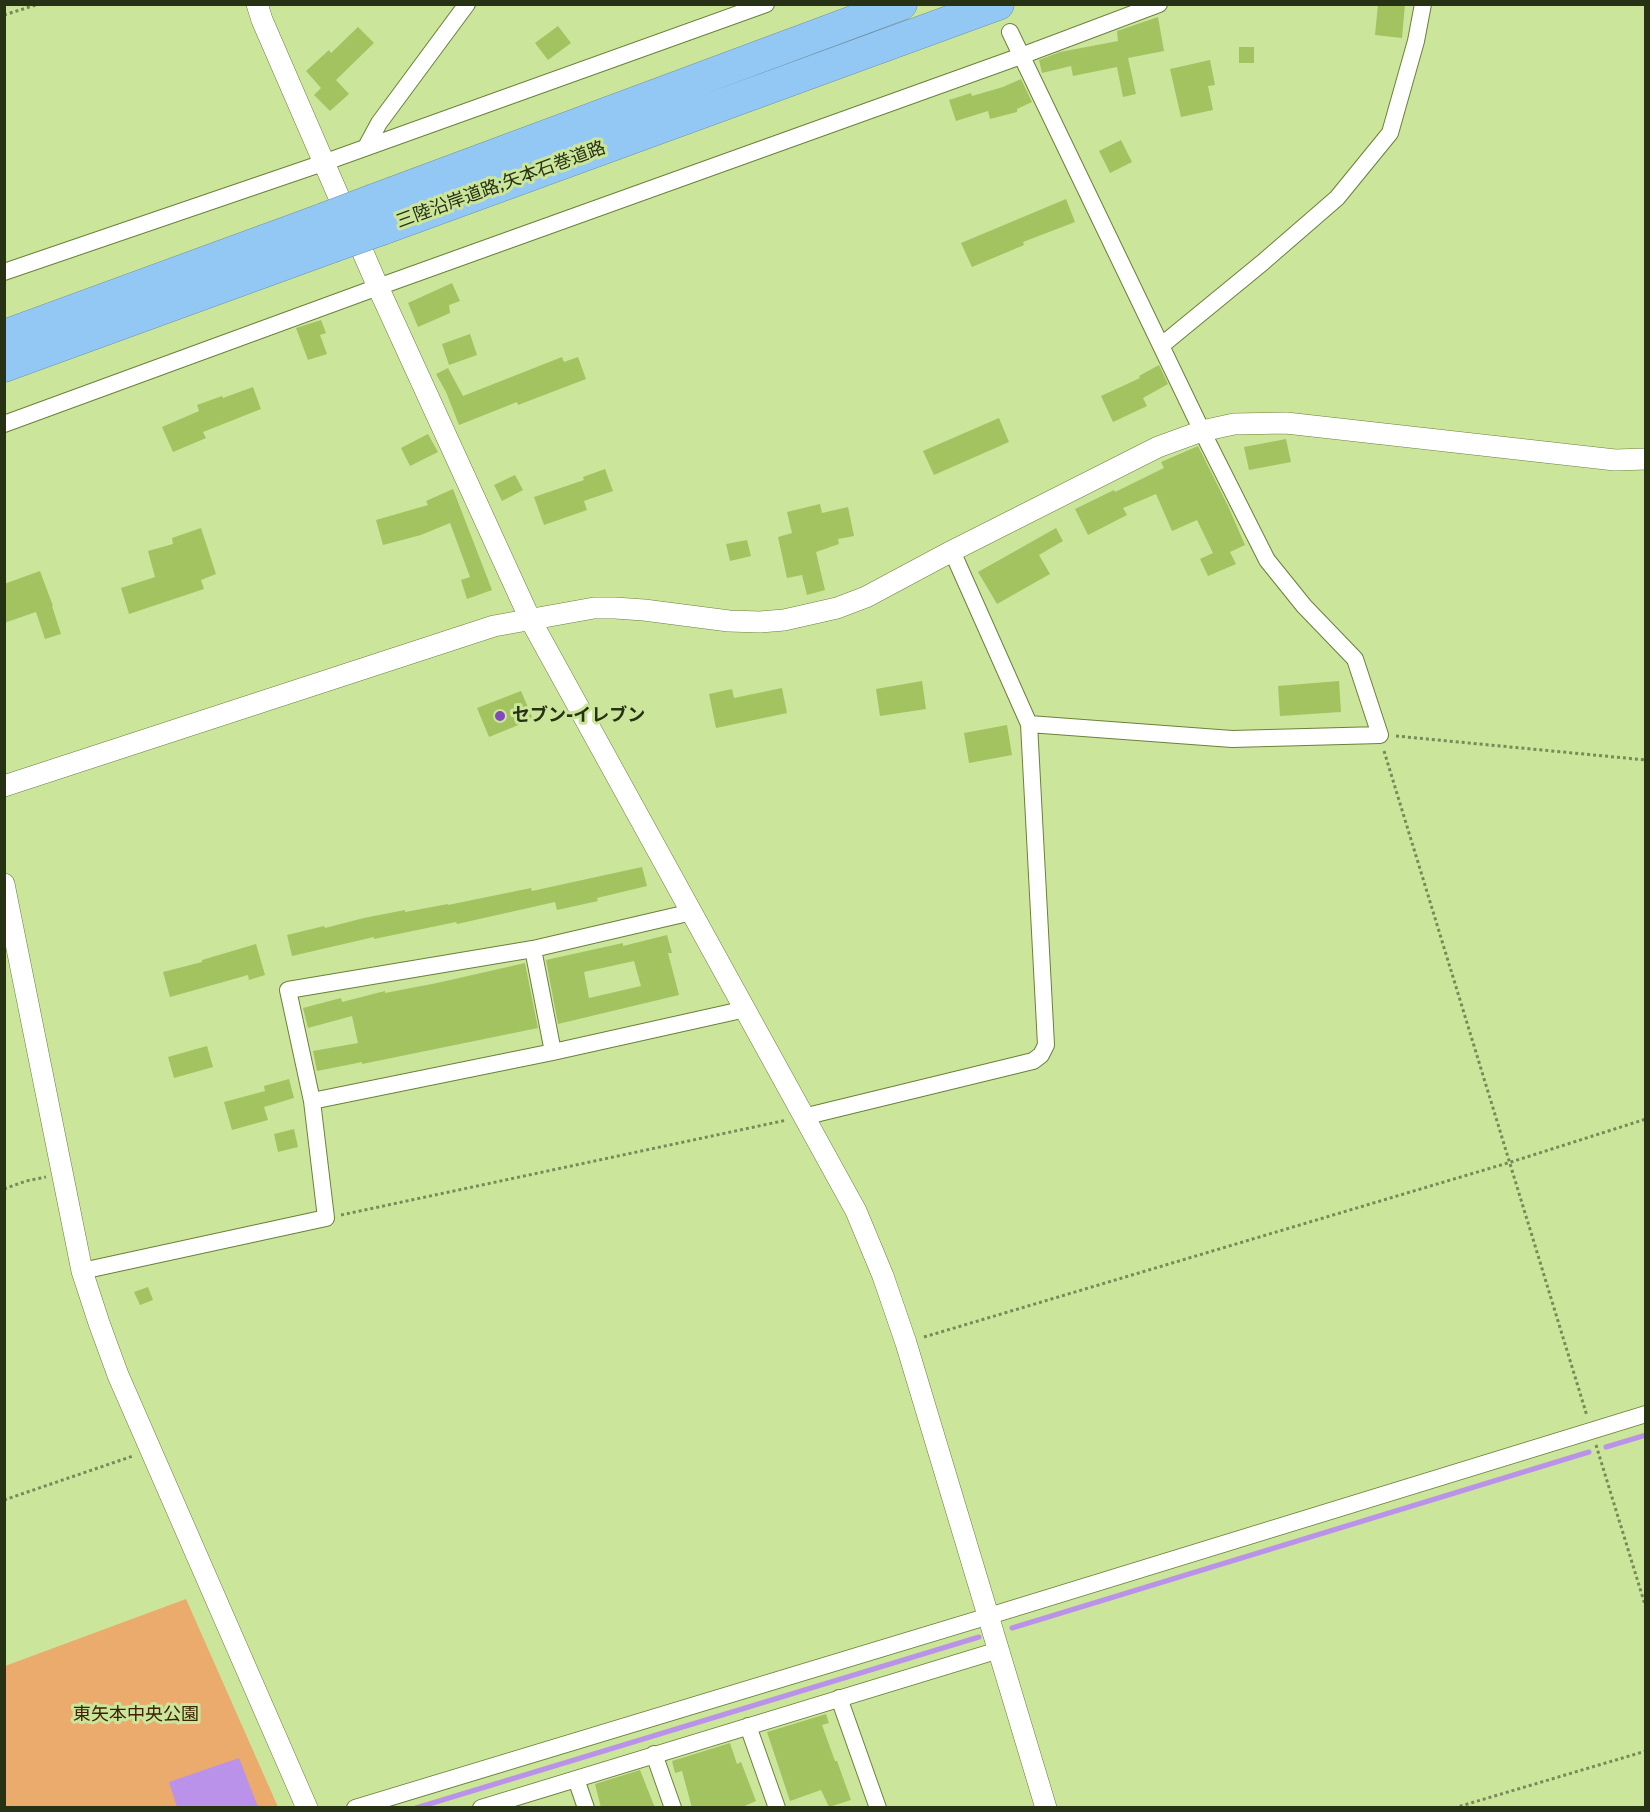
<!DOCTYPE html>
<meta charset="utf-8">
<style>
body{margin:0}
#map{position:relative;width:1650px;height:1812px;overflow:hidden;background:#cbe59b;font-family:"IBM Plex Sans",sans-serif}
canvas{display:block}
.frame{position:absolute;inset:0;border:6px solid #273114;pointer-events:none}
</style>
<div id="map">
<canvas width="1650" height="1812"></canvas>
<div class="frame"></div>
</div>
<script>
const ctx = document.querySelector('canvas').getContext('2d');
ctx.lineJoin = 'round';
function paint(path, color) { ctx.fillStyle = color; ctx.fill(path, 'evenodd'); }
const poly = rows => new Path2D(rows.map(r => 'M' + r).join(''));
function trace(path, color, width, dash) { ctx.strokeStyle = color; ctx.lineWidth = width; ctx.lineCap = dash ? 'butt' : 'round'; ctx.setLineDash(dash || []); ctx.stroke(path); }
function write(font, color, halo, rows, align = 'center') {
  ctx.font = font + ' "IBM Plex Sans","Noto Sans JP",sans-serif'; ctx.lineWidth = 6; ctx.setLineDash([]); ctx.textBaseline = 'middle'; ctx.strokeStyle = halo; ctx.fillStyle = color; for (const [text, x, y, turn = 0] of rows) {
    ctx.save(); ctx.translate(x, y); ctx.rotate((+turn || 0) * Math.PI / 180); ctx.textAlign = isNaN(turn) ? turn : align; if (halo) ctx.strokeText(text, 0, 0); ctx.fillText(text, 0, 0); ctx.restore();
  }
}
const green = poly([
 [186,1599,278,1807,5,1808,5,1666]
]);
const water = poly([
 [239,1758,258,1807,177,1807,169,1782]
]);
const stream = poly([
 [1606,1447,1646,1435],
 [1012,1628,1589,1452],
 [416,1808,979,1637]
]);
const building = poly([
 [1378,4,1405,4,1402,38,1375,35],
 [1158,17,1164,51,1128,58,1136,94,1123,97,1117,67,1073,76,1071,66,1042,73,1039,60,1060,52,1118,41,1117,31],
 [558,26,571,43,548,60,535,43],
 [358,27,374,43,336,80,349,94,330,111,314,95,321,88,306,71,329,50,331,53],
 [1239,47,1254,47,1254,63,1239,63],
 [1210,60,1215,85,1208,86,1213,110,1181,117,1170,69],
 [1021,79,1032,102,1017,109,1017,112,990,119,988,111,956,121,949,100,971,93,972,96,1003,87],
 [1121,140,1132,162,1110,173,1099,151],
 [1066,199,1075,222,1023,242,1024,245,972,267,961,243],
 [452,283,460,301,449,305,450,313,418,327,408,303],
 [321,320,326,333,320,335,327,354,308,360,296,328],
 [470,334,477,355,449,365,442,344],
 [562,357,564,362,578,357,586,379,518,405,517,402,459,425,446,392,436,374,448,368,463,396],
 [1159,365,1168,384,1143,398,1147,406,1113,422,1101,396,1140,378,1139,376],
 [253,387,261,409,203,432,206,438,173,452,162,427,199,411,197,405,222,396,223,398],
 [999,418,1009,442,934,475,923,451],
 [428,434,438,452,410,466,401,448],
 [1286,439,1291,462,1249,470,1244,447],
 [1198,446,1228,506,1245,545,1230,552,1236,564,1208,576,1200,559,1213,553,1197,520,1172,531,1156,494,1123,508,1127,515,1088,535,1075,509,1114,490,1115,492,1164,468,1161,462],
 [605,469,613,491,584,501,587,510,544,525,534,497,584,480,583,477],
 [515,475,523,490,502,501,494,485],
 [453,489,492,590,467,599,461,580,470,577,450,523,421,535,383,545,376,520,428,505,426,501],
 [820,504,822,513,848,507,854,536,838,539,839,544,816,552,825,590,807,595,802,575,787,578,778,537,792,533,787,512],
 [201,528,216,574,201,580,204,589,129,614,121,588,155,577,148,551,173,544,172,538],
 [1056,528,1063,541,1039,555,1050,574,997,604,978,572],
 [747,540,751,556,730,561,726,544],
 [40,571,53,606,52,606,61,634,45,639,36,612,4,623,4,584],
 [922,681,926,709,880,716,876,689],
 [1339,681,1341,712,1280,716,1278,686],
 [782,688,787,713,716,728,709,694,732,689,734,698],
 [521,691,533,719,489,737,477,708],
 [1007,725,1012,755,969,763,964,733],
 [642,867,647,886,597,898,598,901,557,910,555,902,457,924,456,922,374,939,374,937,292,956,287,935,324,926,325,928,364,918,405,910,405,912,448,904,448,905,531,888,532,891],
 [667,935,672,953,668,953,679,995,558,1024,546,960,623,943,623,946],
 [634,961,641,986,589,998,584,972],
 [256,944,265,975,249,980,248,975,170,997,163,972,202,962,202,960],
 [525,963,538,1028,362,1064,362,1062,317,1071,313,1051,358,1043,352,1016,308,1028,303,1008,341,998,342,1002,385,991,385,993,437,983],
 [207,1046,213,1067,174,1078,168,1057],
 [289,1079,294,1098,264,1107,268,1120,232,1130,224,1102,265,1091,264,1086],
 [294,1129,298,1147,278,1152,274,1134],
 [148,1287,153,1300,140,1305,134,1292],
 [826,1714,829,1723,822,1725,835,1761,837,1761,851,1800,829,1807,821,1790,790,1801,767,1732],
 [730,1743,737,1764,741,1762,756,1801,740,1808,692,1808,682,1771,675,1773,672,1761],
 [640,1770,655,1808,601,1808,595,1784]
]);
const path = poly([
 [4,15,39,4],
 [1396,736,1646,760],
 [1384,751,1587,1416],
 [4,1189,26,1181,46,1177],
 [341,1215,787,1120],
 [924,1337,1511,1162,1646,1119],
 [1596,1445,1646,1608],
 [4,1500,133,1456],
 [1454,1808,1646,1751]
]);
const minor = poly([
 [1010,32,1202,431,1267,560,1304,606,1355,659,1380,735,1232,739,1029,724],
 [366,147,379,123,467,4],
 [4,272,323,163,766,4],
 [1162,345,1262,263,1337,198,1390,133,1416,41,1423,4],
 [4,424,378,287,1021,56,1159,4],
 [533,949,553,1052],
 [312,1101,553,1052,746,1009],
 [803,1117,1033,1061,1041,1055,1046,1045,1029,724,952,551],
 [82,1271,326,1218,312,1101,288,990,533,949,692,912],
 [839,1698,878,1808],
 [748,1726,777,1808],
 [654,1754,673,1808],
 [576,1779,586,1808],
 [355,1808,989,1616,1646,1414],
 [481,1808,999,1650]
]);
const tertiary = poly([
 [257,4,262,20,378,287,530,619,856,1211,883,1276,906,1343,1046,1808],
 [4,786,494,626,594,608,615,608,644,610,729,621,760,622,784,620,837,608,866,597,952,551,1158,447,1202,431,1234,424,1286,423,1615,460,1646,459],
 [4,884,82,1271,99,1323,118,1375,307,1808]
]);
const motorway = poly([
 [374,200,901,4],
 [382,229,998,4],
 [4,336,324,219],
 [4,366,331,247]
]);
const motorwayBridge = poly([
 [324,219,374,200],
 [331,247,382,229]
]);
const markers = [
 [500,716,6,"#8448be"]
];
const streetNames = [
 ["三陸沿岸道路;矢本石巻道路",501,185,-20]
];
const poiNames = [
 ["セブン-イレブン",512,716]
];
const parkNames = [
 ["東矢本中央公園",136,1715]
];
paint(green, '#ebab6c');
paint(water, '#ba92ea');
trace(stream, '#ba92ea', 5);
paint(building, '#a3c361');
trace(minor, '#6a813a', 18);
trace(tertiary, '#6a813a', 22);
trace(motorway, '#6e93a6', 33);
trace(path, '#788a57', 3, [3, 3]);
trace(minor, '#fff', 16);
trace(tertiary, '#fff', 21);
trace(motorway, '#94c8f4', 32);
trace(motorwayBridge, '#6e93a6', 33, []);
trace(motorwayBridge, '#94c8f4', 32);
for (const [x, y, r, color] of markers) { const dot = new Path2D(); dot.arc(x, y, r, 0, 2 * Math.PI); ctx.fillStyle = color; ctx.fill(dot); trace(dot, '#cbe59b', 2); }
write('18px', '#273114', '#cbe59b', streetNames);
write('bold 18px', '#273114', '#cbe59b', poiNames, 'left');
write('18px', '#3f2100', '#cbe59b', parkNames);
</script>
